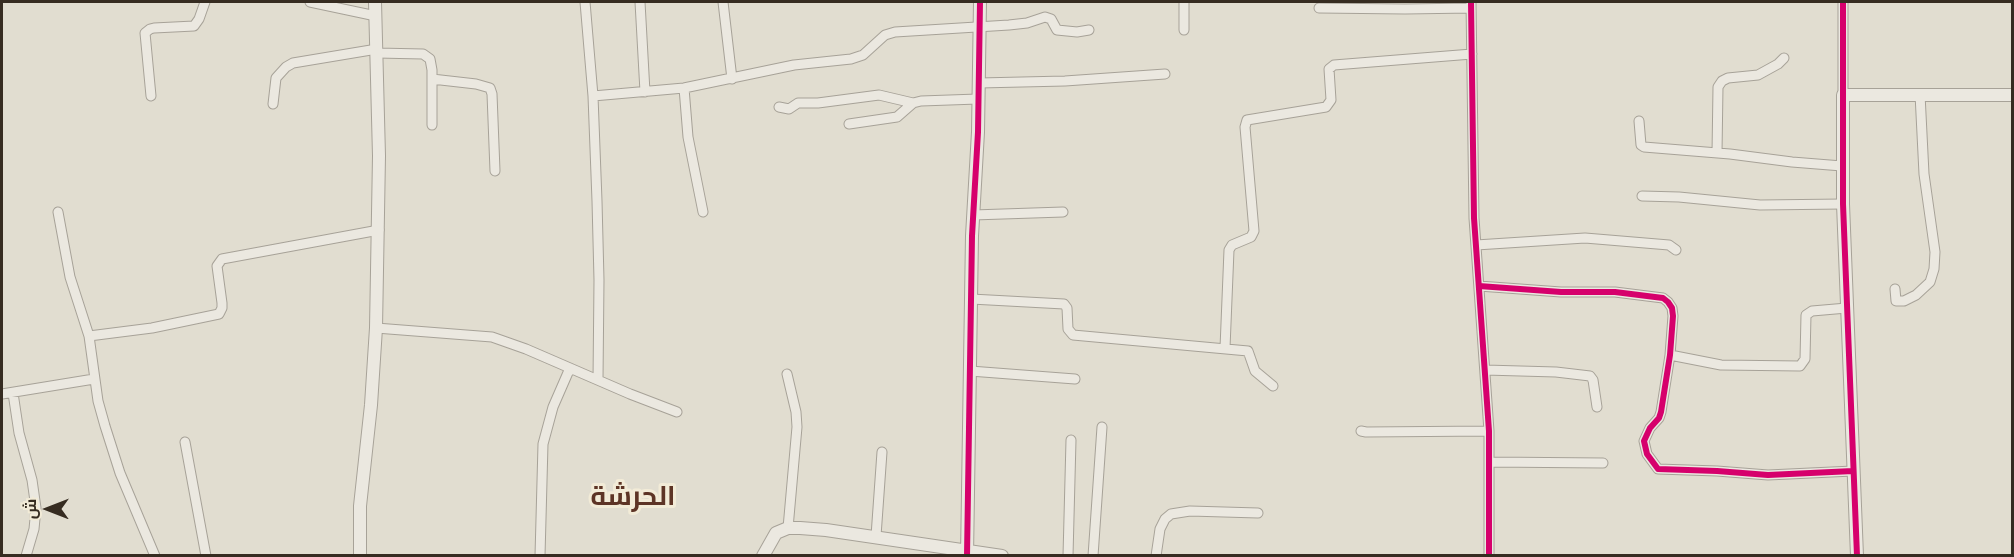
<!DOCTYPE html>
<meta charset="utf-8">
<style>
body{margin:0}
#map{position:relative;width:2014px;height:557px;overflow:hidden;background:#e1ddd0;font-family:"Noto Serif",Cairo,serif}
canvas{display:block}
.frame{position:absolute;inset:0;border:3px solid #362c21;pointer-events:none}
.north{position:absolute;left:18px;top:479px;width:60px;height:60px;-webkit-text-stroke:4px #f2ebd7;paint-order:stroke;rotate:270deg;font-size:16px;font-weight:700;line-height:24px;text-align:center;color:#362c21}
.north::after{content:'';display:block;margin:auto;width:21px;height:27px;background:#362c21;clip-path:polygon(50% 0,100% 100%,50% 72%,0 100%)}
</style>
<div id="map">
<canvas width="2014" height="557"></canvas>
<div class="frame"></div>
<div class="north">ش</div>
</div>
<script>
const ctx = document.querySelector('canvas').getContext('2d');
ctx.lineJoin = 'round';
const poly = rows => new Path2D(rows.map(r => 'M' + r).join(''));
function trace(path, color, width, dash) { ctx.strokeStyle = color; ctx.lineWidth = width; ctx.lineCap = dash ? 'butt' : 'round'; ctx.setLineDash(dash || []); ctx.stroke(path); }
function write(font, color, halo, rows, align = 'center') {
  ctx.font = font + ' "Noto Serif",Cairo,serif'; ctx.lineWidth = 6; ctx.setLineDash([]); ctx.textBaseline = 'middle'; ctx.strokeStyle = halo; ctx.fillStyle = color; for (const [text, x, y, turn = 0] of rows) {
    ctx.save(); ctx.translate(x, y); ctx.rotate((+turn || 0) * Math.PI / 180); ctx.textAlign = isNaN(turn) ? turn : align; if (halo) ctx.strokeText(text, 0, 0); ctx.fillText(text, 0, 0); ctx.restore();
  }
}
const minor = poly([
 [310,2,376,16],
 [585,2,593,96,597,201,599,280,598,380],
 [640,2,645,92],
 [723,2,732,79],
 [1184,2,1184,30],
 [1471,2,1474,218,1489,431,1489,556],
 [1319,8,1405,9,1471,8],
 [377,53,423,54,430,59,432,70,432,125],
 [432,79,476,84,490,88,492,94,495,171],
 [979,83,1065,81,1165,74],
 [684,88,688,137,703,212],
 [1843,95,1843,2],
 [151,96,145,33,150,29,154,28,194,26,199,19,205,2],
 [593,96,684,88,794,65,851,59,863,55,885,35,895,32,1009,25,1027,23,1045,17,1051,19,1057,30,1077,32,1089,30],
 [273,104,276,78,286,67,293,63,377,49],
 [779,107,789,109,798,103,818,103,879,95,913,103],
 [1639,121,1641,145,1644,147,1730,154,1792,162,1842,166],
 [849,124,897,117,913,103,921,101,978,99],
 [1717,153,1718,87,1722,81,1728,78,1758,75,1778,64,1784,58],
 [1642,196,1679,197,1760,205,1843,204],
 [58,212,70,277,89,336,98,401,105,426,120,473,155,556],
 [973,215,1063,212],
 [1476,245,1585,238,1669,245,1676,250],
 [1479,286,1561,292,1615,292,1663,298,1668,302,1672,308,1673,316,1670,355,1661,412,1659,418,1650,428,1644,441,1647,454,1658,469,1717,471,1768,475,1853,471],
 [1895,289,1896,301,1904,301,1916,295,1930,282,1934,269,1935,252,1924,174,1920,94],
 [971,299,1064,304,1067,308,1068,329,1073,335,1248,351,1255,371,1273,386],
 [376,328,492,337,526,349,630,394,677,412],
 [89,336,152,328,219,314,222,308,222,303,217,266,222,259,379,230],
 [1225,348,1229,250,1232,245,1251,237,1254,231,1245,127,1247,120,1326,107,1331,100,1329,69,1334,65,1472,54],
 [1670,355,1721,365,1800,366,1805,359,1806,315,1812,311,1847,308],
 [1485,370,1556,372,1590,376,1593,380,1597,407],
 [970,371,1075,379],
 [787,374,796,412,797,427,788,528],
 [13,393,19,433,32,480,36,508,34,529,26,556],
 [2,394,94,379],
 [1361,431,1366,432,1489,431],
 [185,442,206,556],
 [1490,462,1603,463],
 [876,536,882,452],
 [540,556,543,444,553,407,570,368],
 [1068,556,1071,440],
 [1093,556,1102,427],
 [1156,556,1160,529,1165,519,1171,514,1190,511,1258,513]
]);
const tertiary = poly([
 [360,555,360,506,371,405,376,328,379,156,375,2],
 [763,556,776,533,788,528,800,528,826,530,1002,556],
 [967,556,972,236,978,132,980,2],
 [1857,556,1843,204,1843,95,2012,95]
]);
const cycleway = poly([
 [1471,2,1474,218,1489,431,1489,556],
 [1843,2,1843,204,1857,556],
 [1479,286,1561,292,1615,292,1663,298,1668,302,1672,308,1673,316,1670,355,1661,412,1659,418,1650,428,1644,441,1647,454,1658,469,1717,471,1768,475,1853,471],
 [967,556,972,236,978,132,980,2]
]);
const districtNames = [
 ["الحرشة",633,497]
];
trace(minor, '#a7a298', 11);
trace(tertiary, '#a7a298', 14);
trace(minor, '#ebe8e0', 9);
trace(tertiary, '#ebe8e0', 12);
trace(cycleway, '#d6006c', 6);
write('bold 27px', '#5d3425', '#f2ebd7', districtNames);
</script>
